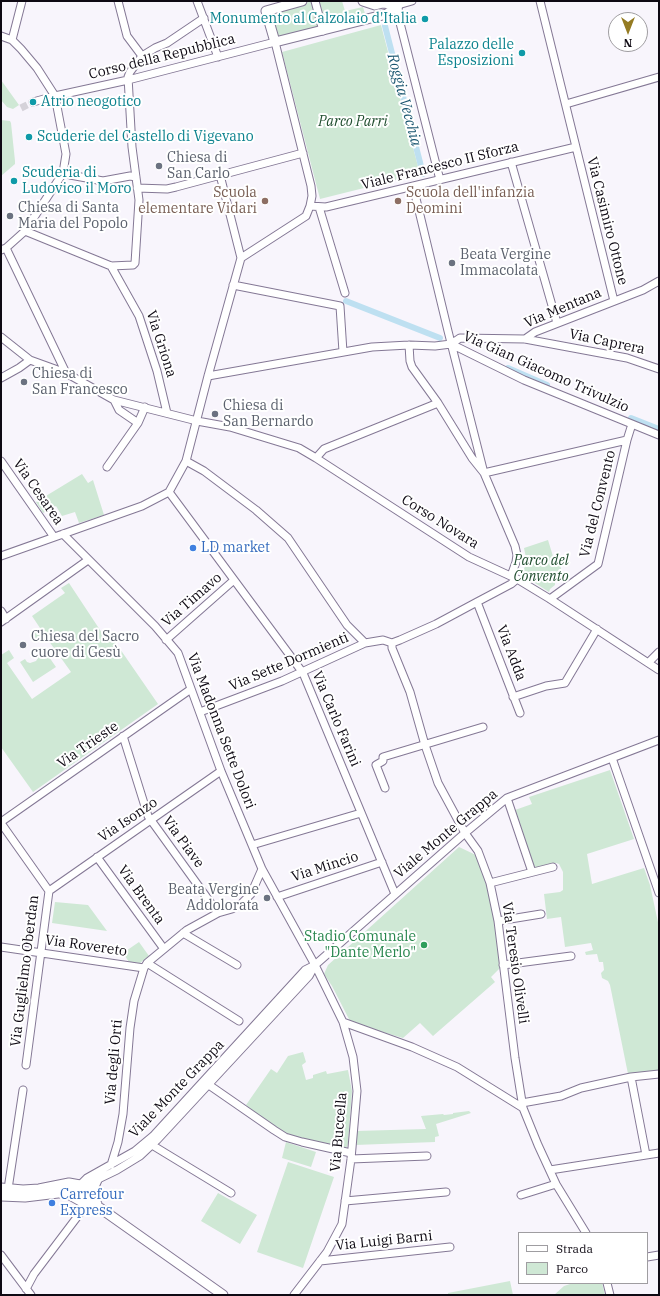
<!DOCTYPE html>
<meta charset="utf-8">
<style>
body{margin:0}
#map{position:relative;width:660px;height:1296px;overflow:hidden;background:#f8f5fc;font-family:"IBM Plex Serif",serif}
canvas{display:block}
.frame{position:absolute;inset:0;border:2px solid #0e0913;pointer-events:none}
.legend{position:absolute;left:518px;top:1232px;width:130px;height:52px;box-sizing:border-box;background:#fff;border:1px solid #9f9da1;margin:0;padding:5px 7px;list-style:none;font-size:12px;color:#0e0913}
.legend li{display:flex;align-items:center;gap:8px;height:20px}
.legend b{width:20px;border:1px solid #9f9da1}
.north{position:absolute;left:608px;top:12px;width:40px;height:40px;box-sizing:border-box;background:#fff;border:1px solid #9f9da1;border-radius:50%;rotate:180deg;font-size:11px;font-weight:700;line-height:16px;text-align:center;color:#0e0913}
.north::after{content:'';display:block;margin:auto;width:14px;height:18px;background:#957b22;clip-path:polygon(50% 0,100% 100%,50% 72%,0 100%)}
</style>
<div id="map">
<canvas width="660" height="1296"></canvas>
<div class="frame"></div>
<ul class="legend">
<li><b style="height:5px;background:#fff"></b>Strada</li>
<li><b style="height:11px;background:#cfe8d5"></b>Parco</li>
</ul>
<div class="north">N</div>
</div>
<script>
const ctx = document.querySelector('canvas').getContext('2d');
ctx.lineJoin = 'round';
function paint(path, color) { ctx.fillStyle = color; ctx.fill(path, 'evenodd'); }
const poly = rows => new Path2D(rows.map(r => 'M' + r).join(''));
function trace(path, color, width, dash) { ctx.strokeStyle = color; ctx.lineWidth = width; ctx.lineCap = dash ? 'butt' : 'round'; ctx.setLineDash(dash || []); ctx.stroke(path); }
function write(font, color, halo, rows, align = 'center') {
  ctx.font = font + ' "IBM Plex Serif",serif'; ctx.lineWidth = 4; ctx.setLineDash([]); ctx.textBaseline = 'middle'; ctx.strokeStyle = halo; ctx.fillStyle = color; for (const [text, x, y, turn = 0] of rows) {
    ctx.save(); ctx.translate(x, y); ctx.rotate((+turn || 0) * Math.PI / 180); ctx.textAlign = isNaN(turn) ? turn : align; if (halo) ctx.strokeText(text, 0, 0); ctx.fillText(text, 0, 0); ctx.restore();
  }
}
const green = poly([
 [313,1,342,1,345,11,363,7,366,17,277,38,269,12],
 [381,25,420,174,320,199,282,52],
 [1,80,19,105,13,109,7,107,1,100],
 [1,120,10,121,11,123,15,161,15,164,1,176],
 [82,474,88,483,93,480,104,515,79,523,75,512,62,516,56,506,43,513,36,502],
 [548,540,556,566,560,565,564,579,555,581,555,585,550,589,549,592,524,576,522,572,527,563,524,548],
 [69,583,104,636,109,633,158,704,33,792,1,747,1,655,9,650,14,658,7,663,32,699,71,672,46,637,38,642,32,634,40,628,32,616,65,593,61,588],
 [42,647,56,667,33,682,20,662,25,659,27,662,30,663,36,661,38,658,35,651],
 [610,770,634,839,587,854,592,884,644,868,650,885,659,927,659,1071,628,1074,610,985,608,981,602,978,601,973,604,970,603,962,599,962,597,954,586,955,585,952,593,950,591,943,565,947,561,917,547,919,544,894,560,892,563,890,563,872,559,864,556,863,534,869,515,810,532,804,529,797],
 [459,847,478,856,487,886,495,925,500,968,491,977,495,982,433,1036,420,1023,403,1038,351,1023,332,986,324,974,328,965],
 [55,902,88,905,107,931,52,923],
 [139,942,149,956,140,963,129,962,123,953],
 [303,1052,306,1062,302,1065,306,1080,313,1078,313,1075,326,1071,327,1074,348,1070,352,1091,348,1143,347,1147,344,1148,311,1142,284,1133,258,1115,246,1105,271,1069,277,1073,288,1056],
 [469,1111,471,1113,436,1124,439,1136,435,1137,435,1142,355,1145,356,1131,426,1129,421,1116,443,1114,444,1115,453,1114,453,1113],
 [286,1142,316,1152,311,1167,282,1158],
 [288,1162,334,1177,303,1268,257,1252],
 [218,1193,257,1215,240,1244,201,1221],
 [510,1281,513,1295,448,1295,448,1293],
 [573,1283,602,1283,605,1295,554,1295,564,1286]
]);
const canal = poly([
 [385,26,423,174],
 [346,301,440,338],
 [508,368,547,385],
 [631,418,659,429]
]);
const minorTunnel = poly([
 [21,108,33,102]
]);
const minor = poly([
 [118,1,127,36,142,56],
 [197,1,218,57],
 [315,1,323,31],
 [412,1,398,5,399,19,440,180],
 [540,1,614,301],
 [1,36,12,40,21,49,37,68,55,96,66,154,63,173,25,231,6,248,1,250],
 [12,40,22,1],
 [566,104,659,77],
 [511,162,557,323],
 [63,173,70,175,103,181,130,176,136,177],
 [220,175,241,258],
 [413,186,448,331,484,473,515,546,517,555,516,562,511,576],
 [137,188,167,189,176,187,303,153],
 [310,206,326,207,576,147],
 [319,207,345,293],
 [25,231,111,266,133,265,135,263,139,200,132,147,128,77,130,72,142,56,155,48,167,43,204,18],
 [6,248,66,373],
 [111,266,139,316,157,371,167,413],
 [233,285,340,306,343,352],
 [1,337,30,360,66,373,114,400,197,421,230,427,299,448,316,458,469,557,517,579,550,599,659,670],
 [525,339,535,332,643,290,659,281],
 [451,344,460,338,525,339,627,358,659,369],
 [409,345,410,361,412,367,438,403,472,458,484,473,627,440,632,424],
 [208,376,372,347,409,345,435,346,451,344,524,380,659,435],
 [1,378,19,368,30,360],
 [114,400,119,410,138,423],
 [316,458,324,449,438,403],
 [1,461,54,537],
 [186,461,204,471,256,510,288,538,347,625,365,643],
 [107,467,138,423,145,407],
 [169,492,303,673,395,894],
 [63,534,155,626,178,653,221,771,262,869,315,965,343,1022,353,1057,357,1091,351,1159,342,1224,327,1252,294,1295],
 [1,556,142,506,169,492,186,461,208,376,241,258,306,216,310,206,312,196,311,186,275,42,128,80,55,96,33,102],
 [550,599,598,564,627,440],
 [477,602,520,713],
 [1,611,6,619],
 [1,622,88,560],
 [166,640,234,580],
 [392,643,392,648,410,692,425,745,438,783,465,833,478,851,490,883,498,921,515,1058,523,1108,538,1145,556,1184,586,1233],
 [649,662,659,652],
 [513,697,546,686,565,683,597,629],
 [200,712,282,681,365,643,383,640,392,643,400,640,436,624,477,602,511,584,517,579],
 [123,736,148,816,218,913],
 [612,758,659,893],
 [385,788,376,765,383,761,383,757,483,727],
 [507,798,532,872],
 [1,822,191,689],
 [1,823,49,891,26,1065],
 [252,845,361,813],
 [97,857,164,949],
 [490,883,553,867],
 [49,891,221,771],
 [277,897,382,862],
 [498,921,541,914],
 [183,933,237,965],
 [1,947,144,968],
 [147,963,239,1021],
 [503,965,571,956],
 [343,1022,412,1047,457,1067,523,1108],
 [631,1077,646,1155],
 [209,1085,274,1130,285,1137,302,1142,351,1153],
 [522,1103,561,1096,581,1088,631,1077,659,1074],
 [152,1145,231,1193],
 [351,1159,427,1156],
 [111,1165,118,1142,123,1114,130,1028,134,1001,144,968,147,963,187,930,218,913,232,909,242,903,251,894,262,869],
 [550,1170,659,1153],
 [80,1185,87,1178,135,1151,153,1136,305,970,315,965,465,833,507,798,659,740],
 [80,1185,90,1183,117,1170,140,1156,157,1140,309,976,315,965],
 [8,1189,23,1090],
 [521,1195,556,1184],
 [345,1201,446,1192],
 [1,1255,31,1295],
 [647,1257,659,1255],
 [320,1261,450,1247],
 [607,1283,610,1295],
 [26,1289,34,1274,87,1204]
]);
const major = poly([
 [302,1,266,11,275,42,387,14,398,5,399,1],
 [363,1,375,5,383,3,398,5],
 [80,1185,83,1196,91,1204,100,1208,223,1295],
 [1,1188,23,1190,39,1189,69,1183,80,1185,87,1190,91,1197,97,1204],
 [60,1193,68,1194,86,1204],
 [1,1196,25,1197,58,1193,71,1189,80,1185],
 [95,1201,93,1189,97,1180]
]);
const markers = [
 [425,19,4,"#0f9aa8"],
 [522,53,4,"#0f9aa8"],
 [33,102,4,"#0f9aa8"],
 [29,137,4,"#0f9aa8"],
 [159,166,4,"#6b7280"],
 [14,181,4,"#0f9aa8"],
 [265,201,4,"#8d6e63"],
 [398,201,4,"#8d6e63"],
 [10,216,4,"#6b7280"],
 [452,263,4,"#6b7280"],
 [24,382,4,"#6b7280"],
 [215,414,4,"#6b7280"],
 [193,548,4,"#3f7fe0"],
 [23,645,4,"#6b7280"],
 [267,898,4,"#6b7280"],
 [424,945,4,"#2e9e5b"],
 [52,1203,4,"#3f7fe0"]
];
const cultureNames = [
 ["Monumento al Calzolaio d'Italia",417,19,"right"],
 ["Palazzo delle",514,45,"right"],
 ["Esposizioni",514,61,"right"],
 ["Atrio neogotico",41,102],
 ["Scuderie del Castello di Vigevano",37,137],
 ["Scuderia di",22,173],
 ["Ludovico il Moro",22,189]
];
const streetNames = [
 ["Corso della Repubblica",162,57,-14],
 ["Viale Francesco II Sforza",440,166,-14],
 ["Via Casimiro Ottone",607,221,76],
 ["Via Mentana",563,308,-23],
 ["Via Caprera",607,342,12],
 ["Via Griona",161,344,72],
 ["Via Gian Giacomo Trivulzio",546,372,24],
 ["Via Cesarea",38,492,55],
 ["Via del Convento",598,504,-76],
 ["Corso Novara",440,522,32],
 ["Via Timavo",192,600,-41],
 ["Via Adda",511,653,69],
 ["Via Sette Dormienti",289,662,-23],
 ["Via Carlo Farini",336,719,67],
 ["Via Madonna Sette Dolori",221,731,69],
 ["Via Trieste",88,745,-35],
 ["Via Isonzo",128,820,-34],
 ["Viale Monte Grappa",446,834,-40],
 ["Via Piave",183,842,54],
 ["Via Mincio",325,867,-18],
 ["Via Brenta",141,895,54],
 ["Via Rovereto",86,946,8],
 ["Via Teresio Olivelli",515,963,82],
 ["Via Guglielmo Oberdan",25,971,-83],
 ["Via degli Orti",114,1062,-85],
 ["Viale Monte Grappa",177,1089,-46],
 ["Via Buccella",339,1132,-85],
 ["Via Luigi Barni",384,1241,-6]
];
const parkNames = [
 ["Parco Parri",353,122],
 ["Parco del",541,561],
 ["Convento",541,577]
];
const worshipNames = [
 ["Chiesa di",167,158],
 ["San Carlo",167,174],
 ["Chiesa di Santa",18,208],
 ["Maria del Popolo",18,224],
 ["Beata Vergine",460,255],
 ["Immacolata",460,271],
 ["Chiesa di",32,374],
 ["San Francesco",32,390],
 ["Chiesa di",223,406],
 ["San Bernardo",223,422],
 ["Chiesa del Sacro",31,637],
 ["cuore di Gesù",31,653],
 ["Beata Vergine",259,890,"right"],
 ["Addolorata",259,906,"right"]
];
const educationNames = [
 ["Scuola",257,193],
 ["elementare Vidari",257,209],
 ["Scuola dell'infanzia",406,193,"left"],
 ["Deomini",406,209,"left"]
];
const shopNames = [
 ["LD market",201,548],
 ["Carrefour",60,1195],
 ["Express",60,1211]
];
const leisureNames = [
 ["Stadio Comunale",416,937],
 ["\"Dante Merlo\"",416,953]
];
const waterNames = [
 ["Roggia Vecchia",404,100,75]
];
paint(green, '#cfe8d5');
trace(canal, '#bee0f1', 6);
trace(minorTunnel, '#d5d2d9', 7, [7, 3.5]);
trace(minor, '#847895', 9);
trace(major, '#847895', 11);
trace(minor, '#fff', 7);
trace(major, '#fff', 9);
for (const [x, y, r, color] of markers) { const dot = new Path2D(); dot.arc(x, y, r, 0, 2 * Math.PI); ctx.fillStyle = color; ctx.fill(dot); trace(dot, '#fff', 1.5); }
write('14px', '#0d838f', '#fff', cultureNames, 'left');
write('14px', '#0e0913', '#fff', streetNames);
write('italic 14px', '#204e2f', '#fff', parkNames);
write('14px', '#5b616d', '#fff', worshipNames, 'left');
write('14px', '#785e54', '#fff', educationNames, 'right');
write('14px', '#366cbe', '#fff', shopNames, 'left');
write('14px', '#27864d', '#fff', leisureNames, 'right');
write('italic 15px', '#1a5670', '#fff', waterNames);
</script>
